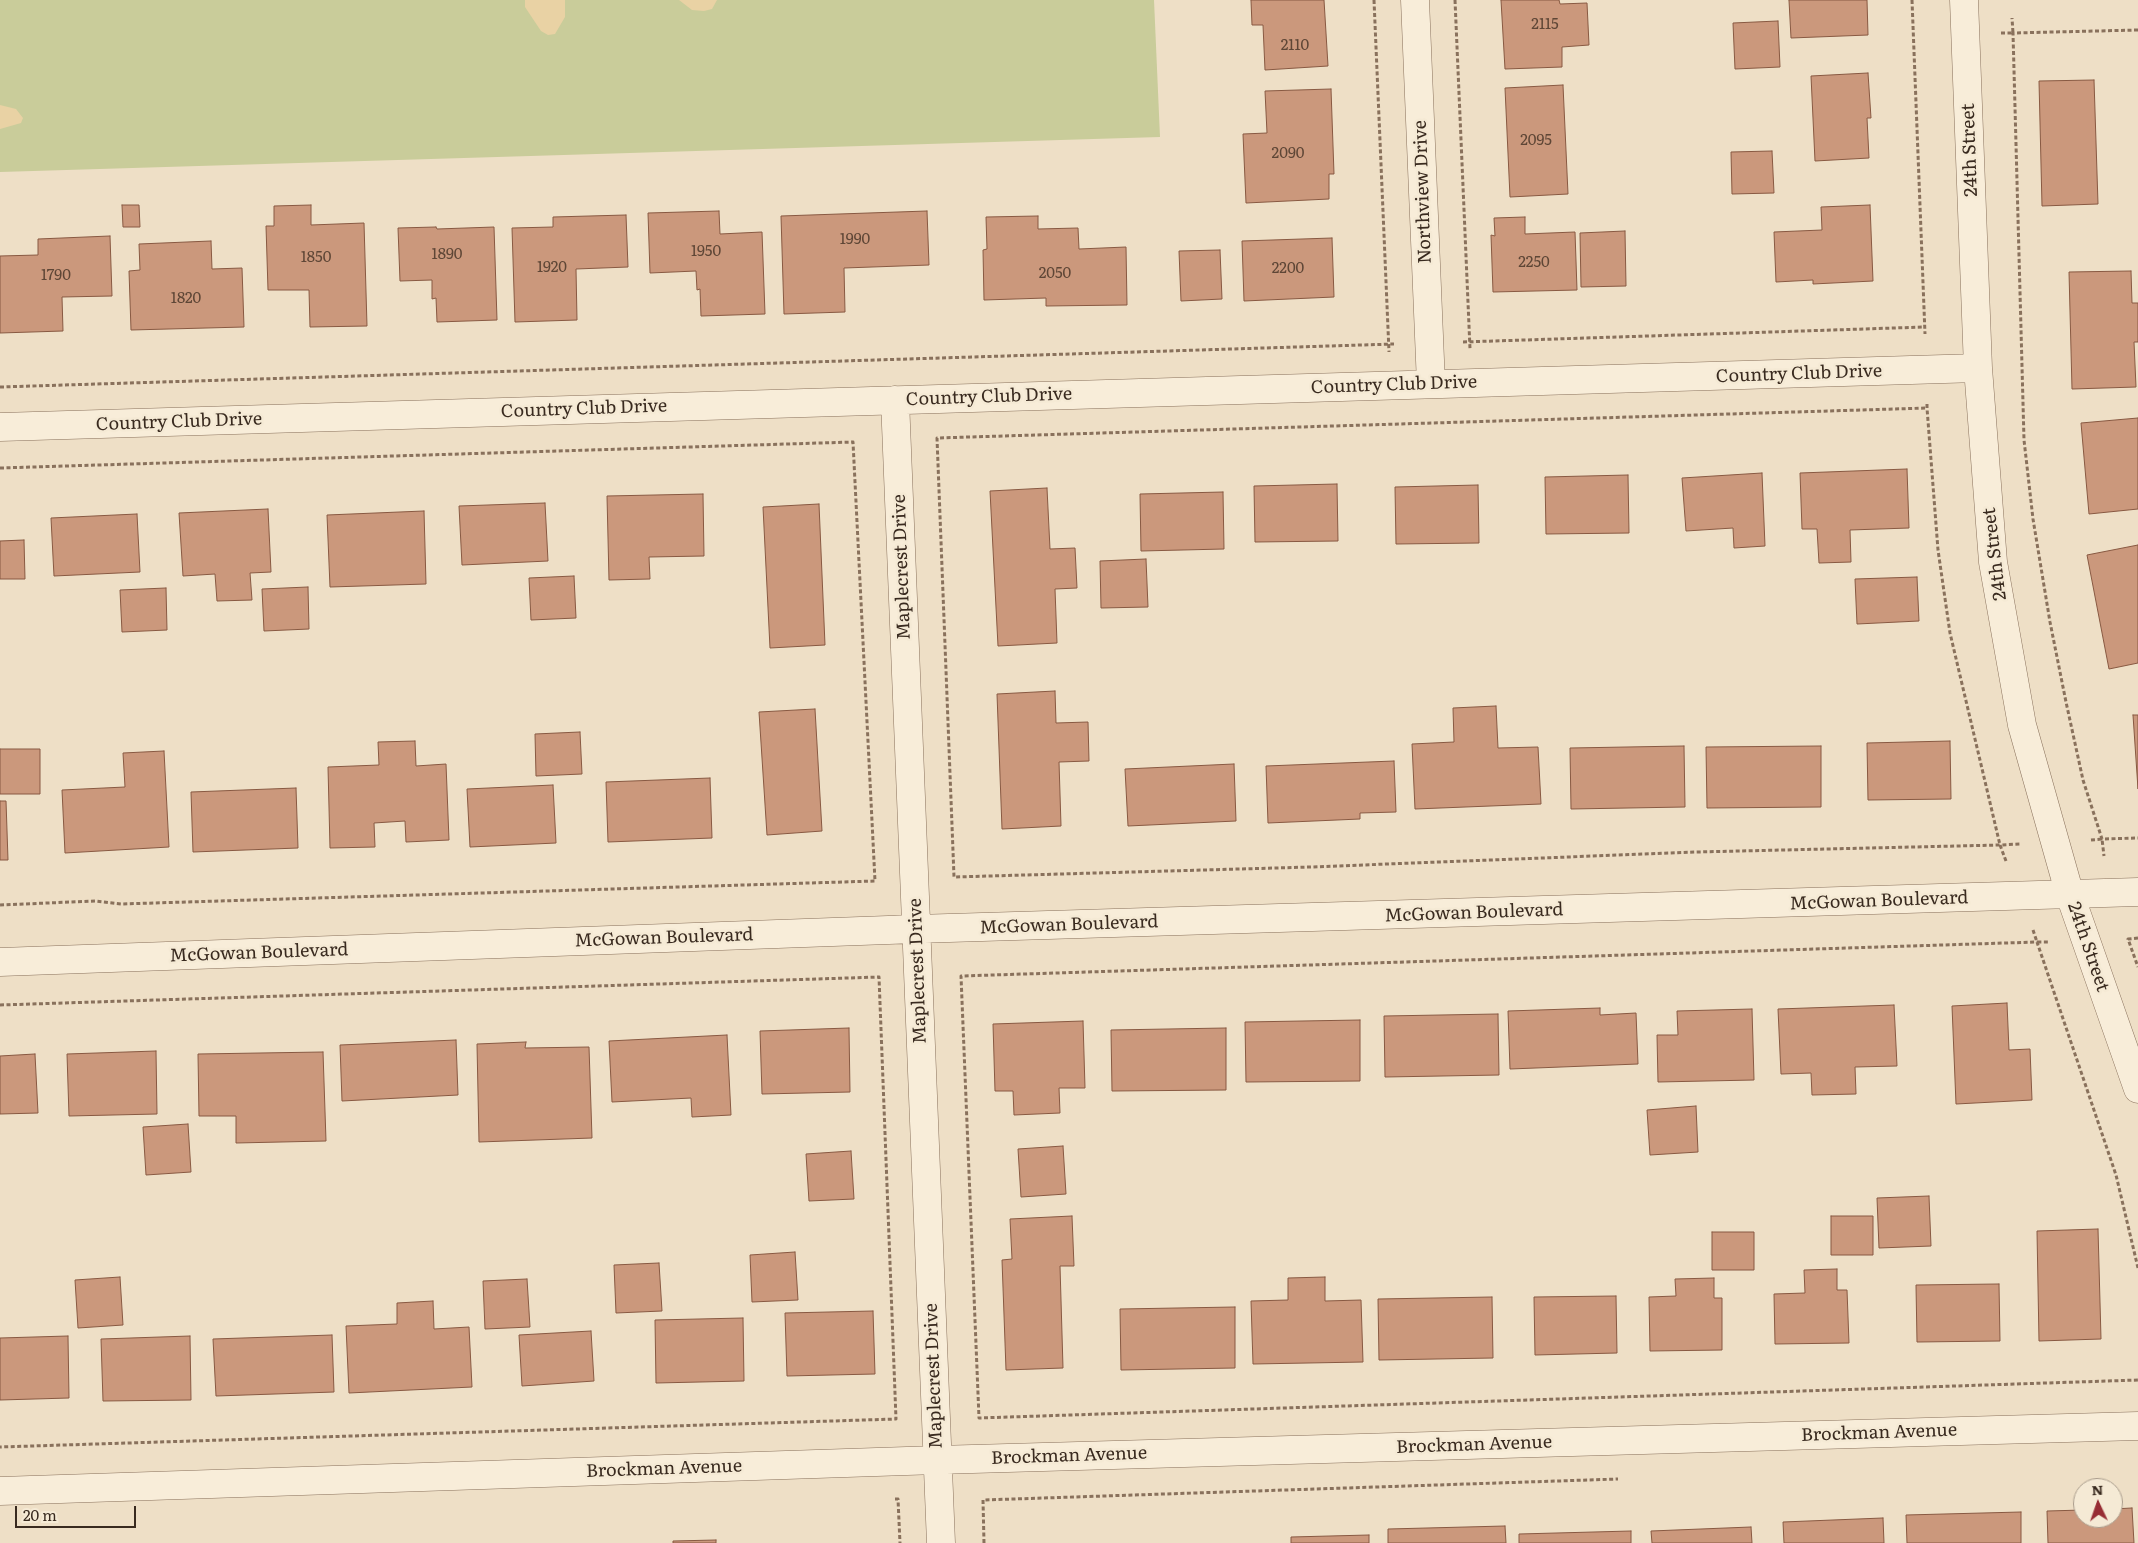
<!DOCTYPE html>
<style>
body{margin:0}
#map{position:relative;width:2138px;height:1543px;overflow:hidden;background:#eedfc6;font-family:Literata,serif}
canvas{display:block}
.north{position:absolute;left:2073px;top:1478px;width:50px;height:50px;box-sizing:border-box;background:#f5ead5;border:1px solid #aa9d8c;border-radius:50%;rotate:357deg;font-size:14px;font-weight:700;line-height:20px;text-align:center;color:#392a1f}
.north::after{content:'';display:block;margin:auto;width:18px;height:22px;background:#972d34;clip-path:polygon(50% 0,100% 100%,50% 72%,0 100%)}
.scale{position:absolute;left:15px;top:1506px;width:121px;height:22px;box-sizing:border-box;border:2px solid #392a1f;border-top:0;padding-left:6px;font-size:15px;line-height:18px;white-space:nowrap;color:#392a1f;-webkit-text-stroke:4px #f5ead5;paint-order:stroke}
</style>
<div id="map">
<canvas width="2138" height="1543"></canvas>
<div class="north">N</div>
<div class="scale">20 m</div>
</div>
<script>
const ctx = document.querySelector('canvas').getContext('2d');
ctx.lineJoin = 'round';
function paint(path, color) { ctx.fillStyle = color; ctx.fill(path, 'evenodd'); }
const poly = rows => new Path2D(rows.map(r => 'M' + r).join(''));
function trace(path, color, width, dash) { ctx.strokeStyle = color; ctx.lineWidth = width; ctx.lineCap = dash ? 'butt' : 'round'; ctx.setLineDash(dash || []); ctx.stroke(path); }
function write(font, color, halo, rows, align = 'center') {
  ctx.font = font + ' Literata,serif'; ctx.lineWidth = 5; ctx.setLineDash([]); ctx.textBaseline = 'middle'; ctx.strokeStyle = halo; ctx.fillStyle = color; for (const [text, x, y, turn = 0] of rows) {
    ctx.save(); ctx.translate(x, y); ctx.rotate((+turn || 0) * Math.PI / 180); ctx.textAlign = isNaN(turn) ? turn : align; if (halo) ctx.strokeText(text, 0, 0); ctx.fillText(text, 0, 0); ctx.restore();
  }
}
const green = poly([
 [0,0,1154,0,1160,137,0,172]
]);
const sand = poly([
 [525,0,565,0,565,17,555,34,548,35,541,31,525,7],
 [679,0,717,0,712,9,704,11,692,10],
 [0,105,16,109,23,118,21,123,0,129]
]);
const building = poly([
 [1251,0,1324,0,1328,66,1265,70,1263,25,1252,25,1251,0],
 [1501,0,1559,0,1560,4,1587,3,1589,45,1562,47,1562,67,1505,69,1501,0],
 [1789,0,1867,0,1868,35,1791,38,1789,0],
 [1778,21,1780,67,1735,69,1733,23,1778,21],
 [1868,73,1871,118,1867,118,1869,158,1815,161,1811,76,1868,73],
 [2094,80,2098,204,2042,206,2039,81,2094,80],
 [1563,85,1568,194,1510,197,1505,88,1563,85],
 [1331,89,1334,174,1329,174,1329,199,1246,203,1243,134,1267,133,1265,91,1331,89],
 [1772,151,1774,193,1732,194,1731,152,1772,151],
 [122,205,139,205,140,227,123,227,122,205],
 [311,205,311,225,364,223,367,326,310,327,309,290,268,290,266,226,274,226,274,206,311,205],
 [1870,205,1873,281,1813,284,1813,280,1776,282,1774,232,1822,230,1821,207,1870,205],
 [719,211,720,234,762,232,765,314,701,316,700,289,697,290,696,271,650,273,648,213,719,211],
 [927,211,929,265,844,268,845,312,784,314,781,216,927,211],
 [626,215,628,267,576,269,577,320,515,322,512,228,553,227,553,217,626,215],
 [1038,216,1038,229,1078,228,1079,249,1126,247,1127,305,1046,306,1046,298,984,300,983,250,987,249,986,217,1038,216],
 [1525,217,1525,234,1575,232,1577,290,1493,292,1491,235,1495,236,1494,218,1525,217],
 [436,227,437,229,494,227,497,320,437,322,436,298,432,299,432,280,400,281,398,228,436,227],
 [1625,231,1626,286,1581,287,1580,233,1625,231],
 [110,236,112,296,62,297,63,331,0,333,0,256,38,255,38,239,110,236],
 [1332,238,1334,297,1244,301,1242,241,1332,238],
 [211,241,212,269,242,268,244,327,131,330,129,271,140,270,139,244,211,241],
 [1220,250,1222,299,1181,301,1179,251,1220,250],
 [2131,271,2132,303,2138,303,2138,342,2134,342,2136,387,2072,389,2069,272,2131,271],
 [2138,418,2138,509,2089,514,2081,423,2138,418],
 [1907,469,1909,528,1850,530,1851,562,1819,563,1817,529,1802,529,1800,473,1907,469],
 [1762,473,1765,546,1734,548,1733,528,1686,531,1682,478,1762,473],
 [1628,475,1629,533,1546,534,1545,477,1628,475],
 [1337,484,1338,541,1255,542,1254,486,1337,484],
 [1478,485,1479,543,1396,544,1395,487,1478,485],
 [1047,488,1050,549,1075,548,1077,588,1055,589,1057,643,998,646,990,491,1047,488],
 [1223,492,1224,549,1141,551,1140,494,1223,492],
 [703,494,704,556,649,557,650,579,609,580,607,496,703,494],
 [545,503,548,561,462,565,459,506,545,503],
 [819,504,825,645,770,648,763,507,819,504],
 [268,509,271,572,250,573,252,600,217,601,215,574,183,576,179,513,268,509],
 [424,511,426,584,330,587,327,515,424,511],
 [137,514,140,572,54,576,51,518,137,514],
 [24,540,25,579,0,579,0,541,24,540],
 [2138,545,2138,663,2109,669,2087,555,2138,545],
 [1146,559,1148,607,1101,608,1100,561,1146,559],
 [574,576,576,618,531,620,529,578,574,576],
 [1917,577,1919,621,1857,624,1855,579,1917,577],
 [308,587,309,629,264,631,262,589,308,587],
 [166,588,167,630,122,632,120,590,166,588],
 [1055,691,1056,723,1088,722,1089,761,1059,762,1061,826,1002,829,997,694,1055,691],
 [1496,706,1498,748,1538,747,1541,804,1415,809,1412,744,1454,742,1453,708,1496,706],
 [815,709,822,831,767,835,759,712,815,709],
 [2133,715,2138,715,2138,789,2133,715],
 [580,732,582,774,536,776,535,734,580,732],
 [415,741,416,766,446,764,449,840,406,842,405,821,374,823,375,847,330,848,328,767,379,765,378,742,415,741],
 [1950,741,1951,799,1868,800,1867,743,1950,741],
 [1684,746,1685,807,1571,809,1570,748,1684,746],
 [1821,746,1821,807,1707,808,1706,747,1821,746],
 [0,749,40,749,40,794,0,794,0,749],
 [164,751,169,847,65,853,62,790,125,787,123,753,164,751],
 [1394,761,1396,812,1360,813,1360,819,1268,823,1266,766,1394,761],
 [1234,764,1236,821,1128,826,1125,769,1234,764],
 [710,778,712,838,608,842,606,782,710,778],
 [553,785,556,843,470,847,467,789,553,785],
 [296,788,298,848,193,852,191,792,296,788],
 [0,801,6,801,8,860,0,860,0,801],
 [2007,1003,2009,1050,2030,1049,2032,1100,1956,1104,1952,1006,2007,1003],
 [1894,1005,1897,1066,1855,1067,1856,1094,1812,1095,1811,1073,1781,1074,1778,1009,1894,1005],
 [1600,1008,1600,1015,1636,1013,1638,1064,1510,1069,1508,1011,1600,1008],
 [1752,1009,1754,1080,1658,1082,1657,1035,1678,1035,1677,1011,1752,1009],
 [1498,1014,1499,1075,1385,1077,1384,1016,1498,1014],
 [1360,1020,1360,1081,1246,1082,1245,1022,1360,1020],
 [1083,1021,1085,1088,1059,1088,1060,1113,1014,1115,1013,1091,995,1091,993,1024,1083,1021],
 [849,1028,850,1092,762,1094,760,1031,849,1028],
 [1226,1028,1226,1090,1112,1091,1111,1030,1226,1028],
 [727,1035,731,1115,692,1117,691,1098,612,1102,609,1041,727,1035],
 [456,1040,458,1095,342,1101,340,1045,456,1040],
 [526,1042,525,1048,589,1047,592,1138,479,1142,477,1044,526,1042],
 [156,1051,157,1114,69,1116,67,1054,156,1051],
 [323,1052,326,1141,236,1143,236,1116,199,1116,198,1054,323,1052],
 [35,1054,38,1113,0,1114,0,1056,35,1054],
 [1696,1106,1698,1152,1650,1155,1647,1110,1696,1106],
 [188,1124,191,1172,146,1175,143,1127,188,1124],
 [1063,1146,1066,1194,1021,1197,1018,1149,1063,1146],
 [851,1151,854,1199,809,1201,806,1154,851,1151],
 [1929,1196,1931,1246,1879,1248,1877,1198,1929,1196],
 [1072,1216,1074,1266,1060,1266,1063,1368,1006,1370,1002,1260,1012,1259,1010,1219,1072,1216],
 [1831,1216,1873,1216,1873,1255,1831,1255,1831,1216],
 [2098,1229,2101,1339,2039,1341,2037,1231,2098,1229],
 [1712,1232,1754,1232,1754,1270,1712,1270,1712,1232],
 [795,1252,798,1300,752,1302,750,1255,795,1252],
 [659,1263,662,1311,616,1313,614,1265,659,1263],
 [1837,1269,1837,1290,1847,1290,1849,1343,1775,1344,1774,1294,1805,1293,1804,1270,1837,1269],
 [120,1277,123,1325,78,1328,75,1280,120,1277],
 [1325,1277,1325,1301,1361,1300,1363,1362,1253,1364,1251,1301,1288,1300,1288,1278,1325,1277],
 [1714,1278,1714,1298,1722,1298,1722,1350,1650,1351,1649,1297,1676,1296,1675,1279,1714,1278],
 [527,1279,530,1327,485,1329,483,1281,527,1279],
 [1999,1284,2000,1341,1917,1342,1916,1285,1999,1284],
 [1616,1296,1617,1353,1535,1355,1534,1297,1616,1296],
 [1492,1297,1493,1358,1379,1360,1378,1299,1492,1297],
 [433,1301,434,1329,469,1327,472,1387,349,1393,346,1326,397,1324,397,1303,433,1301],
 [1235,1307,1235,1368,1121,1370,1120,1309,1235,1307],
 [873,1311,875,1374,787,1376,785,1313,873,1311],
 [743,1318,744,1381,656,1383,655,1320,743,1318],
 [591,1331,594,1381,522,1386,519,1335,591,1331],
 [332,1335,334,1392,216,1396,213,1339,332,1335],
 [68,1336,69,1398,0,1400,0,1338,68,1336],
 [190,1336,191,1400,103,1401,101,1339,190,1336],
 [2132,1508,2134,1543,2048,1543,2047,1511,2083,1510,2083,1518,2113,1518,2113,1509,2132,1508],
 [2021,1512,2021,1543,1907,1543,1906,1515,2021,1512],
 [1883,1518,1884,1543,1784,1543,1783,1522,1883,1518],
 [1505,1526,1506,1543,1388,1543,1388,1529,1505,1526],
 [1751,1527,1752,1543,1652,1543,1651,1531,1751,1527],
 [1631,1531,1631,1543,1519,1543,1519,1534,1631,1531],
 [1369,1535,1369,1543,1291,1543,1291,1537,1369,1535],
 [716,1540,716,1543,673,1543,673,1541,716,1540]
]);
const path = poly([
 [1374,0,1389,352],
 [1455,0,1470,349],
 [1912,0,1925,334],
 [2138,30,2013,33,2024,440,2033,519,2050,622,2066,702,2083,780,2102,839,2138,838],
 [2001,33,2013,33,2012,18],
 [1463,342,1925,327],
 [0,387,1394,344],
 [1927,404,1927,408,1938,550,1950,633,2000,845,1696,852,1311,867,954,877,937,438,1927,408],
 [0,468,853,442,875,881,121,904,95,901,0,905],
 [2091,840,2102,839,2104,856],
 [2006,861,2000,845,2020,844],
 [2033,930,2037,942,2049,942],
 [2138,938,2128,939,2138,967],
 [0,1005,879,977,896,1419,0,1447],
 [2138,1268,2116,1175,2037,942,961,976,979,1418,2138,1380],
 [895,1499,898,1499,900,1543],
 [984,1543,983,1500,1618,1479]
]);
const minor = poly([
 [1415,0,1431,384],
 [1964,0,1978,368,1993,562,2022,725,2070,895,2138,1089],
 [895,400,941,1543],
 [0,427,1978,368],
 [0,962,916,929,2138,892],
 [0,1491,937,1460,2138,1426]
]);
const numberNames = [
 ["2115",1545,25],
 ["2110",1295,46],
 ["2095",1536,141],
 ["2090",1288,154],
 ["1990",855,240],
 ["1950",706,252],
 ["1890",447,255],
 ["1850",316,258],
 ["2250",1534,263],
 ["1920",552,268],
 ["2200",1288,269],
 ["2050",1055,274],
 ["1790",56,276],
 ["1820",186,299]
];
const streetNames = [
 ["24th Street",1970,150,-92],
 ["Northview Drive",1423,192,-92],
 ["Country Club Drive",1799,374,-2],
 ["Country Club Drive",1394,385,-2],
 ["Country Club Drive",989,397,-2],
 ["Country Club Drive",584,409,-2],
 ["Country Club Drive",179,422,-2],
 ["24th Street",1995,554,-97],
 ["Maplecrest Drive",902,567,-92],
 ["McGowan Boulevard",1879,901,-2],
 ["McGowan Boulevard",1474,913,-2],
 ["McGowan Boulevard",1069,925,-2],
 ["McGowan Boulevard",664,938,-2],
 ["24th Street",2088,947,71],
 ["McGowan Boulevard",259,953,-2],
 ["Maplecrest Drive",918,971,-92],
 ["Maplecrest Drive",934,1376,-92],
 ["Brockman Avenue",1879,1433,-2],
 ["Brockman Avenue",1474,1445,-2],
 ["Brockman Avenue",1069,1456,-2],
 ["Brockman Avenue",664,1469,-2]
];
paint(green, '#c9cc9a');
paint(sand, '#e9d2a4');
paint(building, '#cb987c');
trace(building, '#885942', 1);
trace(minor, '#89715c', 29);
trace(path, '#89715c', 3, [4, 2.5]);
trace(minor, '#f8edd9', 28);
write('15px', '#5e4636', null, numberNames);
write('18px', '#392a1f', '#f5ead5', streetNames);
</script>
